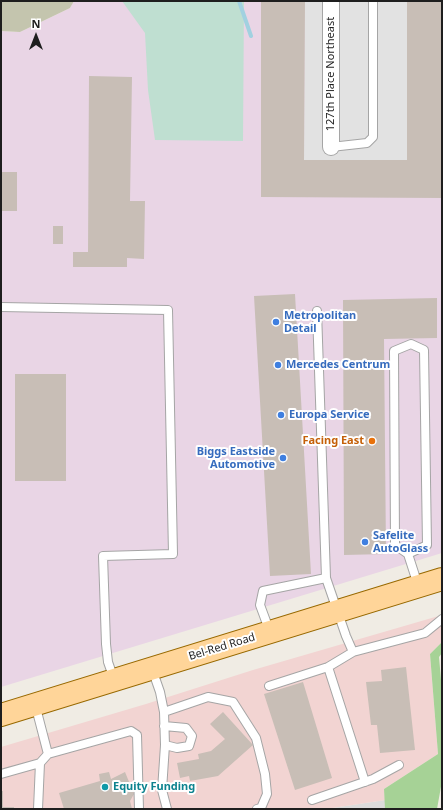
<!DOCTYPE html>
<style>
body{margin:0}
#map{position:relative;width:443px;height:810px;overflow:hidden;background:#f0ece4;font-family:"Noto Sans",sans-serif}
canvas{display:block}
.frame{position:absolute;inset:0;border:2px solid #1e1e1e;pointer-events:none}
.north{position:absolute;left:16px;top:16px;width:40px;height:40px;-webkit-text-stroke:3px #fff;paint-order:stroke;rotate:0deg;font-size:11px;font-weight:700;line-height:16px;text-align:center;color:#1e1e1e}
.north::after{content:'';display:block;margin:auto;width:14px;height:18px;background:#1e1e1e;clip-path:polygon(50% 0,100% 100%,50% 72%,0 100%)}
</style>
<div id="map">
<canvas width="443" height="810"></canvas>
<div class="frame"></div>
<div class="north">N</div>
</div>
<script>
const ctx = document.querySelector('canvas').getContext('2d');
ctx.lineJoin = 'round';
function paint(path, color) { ctx.fillStyle = color; ctx.fill(path, 'evenodd'); }
const poly = rows => new Path2D(rows.map(r => 'M' + r).join(''));
function trace(path, color, width, dash) { ctx.strokeStyle = color; ctx.lineWidth = width; ctx.lineCap = dash ? 'butt' : 'round'; ctx.setLineDash(dash || []); ctx.stroke(path); }
function write(font, color, halo, rows, align = 'center') {
  ctx.font = font + ' "Noto Sans",sans-serif'; ctx.lineWidth = 4; ctx.setLineDash([]); ctx.textBaseline = 'middle'; ctx.strokeStyle = halo; ctx.fillStyle = color; for (const [text, x, y, turn = 0] of rows) {
    ctx.save(); ctx.translate(x, y); ctx.rotate((+turn || 0) * Math.PI / 180); ctx.textAlign = isNaN(turn) ? turn : align; if (halo) ctx.strokeText(text, 0, 0); ctx.fillText(text, 0, 0); ctx.restore();
  }
}
const residential = poly([
 [385,800,385,809,326,809]
]);
const commercial = poly([
 [442,615,442,642,430,654,438,754,384,789,385,800,326,809,1,809,1,747,146,704,253,670]
]);
const industrial = poly([
 [74,1,442,1,442,553,1,687,1,31,20,32,70,8]
]);
const construction = poly([
 [1,1,74,1,70,8,20,32,1,31]
]);
const forest = poly([
 [442,642,442,653,439,657,442,691,442,781,437,809,385,809,384,789,438,754,430,654]
]);
const wetland = poly([
 [122,1,244,1,243,141,155,140,148,90,145,33]
]);
const parking = poly([
 [305,1,407,1,407,160,304,160]
]);
const stream = poly([
 [239,1,251,36]
]);
const building = poly([
 [261,1,305,1,304,160,407,160,407,1,442,1,442,198,261,197],
 [89,76,132,77,130,201,145,201,144,259,127,258,127,267,73,267,73,252,88,252],
 [1,172,17,172,17,211,1,211],
 [53,226,63,226,63,244,53,244],
 [295,294,311,574,270,576,254,296],
 [437,298,437,338,384,339,386,554,344,555,343,300],
 [15,374,66,374,66,481,15,481],
 [406,667,415,750,380,753,377,725,371,725,366,682,382,681,381,670],
 [303,682,332,778,295,790,264,694],
 [223,712,253,745,218,776,190,781,189,776,180,778,177,763,199,759,198,754,211,751,225,739,210,724],
 [109,772,111,779,125,772,134,794,130,801,132,809,64,809,59,793,100,781,99,774],
 [1,791,3,791,3,807,14,807,14,809,1,809]
]);
const service = poly([
 [331,147,367,143,373,137,373,1],
 [1,307,168,310,173,554,103,556,106,644,108,662,114,679],
 [317,311,326,578],
 [408,554,427,545,424,350,411,344,394,351,395,545,408,554,418,585],
 [353,652,425,633,442,619],
 [328,667,365,782],
 [152,669,160,692,164,712,165,745,162,790,167,809],
 [269,686,328,667,353,652,346,636,326,578,263,591,260,605,270,632],
 [35,704,48,754,131,731,137,735,139,809],
 [164,712,208,697,233,702,256,738,265,774,267,794,261,808,257,809],
 [164,726,186,728,192,736,189,746,177,748,165,745],
 [1,774,40,763,48,754],
 [312,800,373,779,399,765],
 [38,809,40,763]
]);
const minor = poly([
 [331,1,331,147]
]);
const primary = poly([
 [1,715,442,579]
]);
const markers = [
 [276,322,4,"#3f7fe0"],
 [278,365,4,"#3f7fe0"],
 [281,415,4,"#3f7fe0"],
 [372,441,4,"#e8710a"],
 [283,458,4,"#3f7fe0"],
 [365,542,4,"#3f7fe0"],
 [105,787,4,"#0f9aa8"]
];
const streetNames = [
 ["127th Place Northeast",331,74,-90],
 ["Bel-Red Road",222,647,-17]
];
const shopNames = [
 ["Metropolitan",284,316],
 ["Detail",284,329],
 ["Mercedes Centrum",286,365],
 ["Europa Service",289,415],
 ["Biggs Eastside",275,452,"right"],
 ["Automotive",275,465,"right"],
 ["Safelite",373,536],
 ["AutoGlass",373,549]
];
const foodNames = [
 ["Facing East",364,441]
];
const cultureNames = [
 ["Equity Funding",113,787]
];
paint(residential, '#dcdbdb');
paint(commercial, '#f2d4d2');
paint(industrial, '#e9d5e5');
paint(construction, '#c4c5ae');
paint(forest, '#a6d296');
paint(wetland, '#bfdfd1');
paint(parking, '#e2e2e2');
trace(stream, '#a1d1e0', 4);
paint(building, '#c8beb6');
trace(service, '#a5a5a5', 10);
trace(minor, '#a5a5a5', 18);
trace(primary, '#986900', 24);
trace(service, '#fff', 8);
trace(minor, '#fff', 16);
trace(primary, '#ffd599', 22);
for (const [x, y, r, color] of markers) { const dot = new Path2D(); dot.arc(x, y, r, 0, 2 * Math.PI); ctx.fillStyle = color; ctx.fill(dot); trace(dot, '#fff', 1.5); }
write('11px', '#1e1e1e', '#fff', streetNames);
write('bold 11px', '#366cbe', '#fff', shopNames, 'left');
write('bold 11px', '#c56008', '#fff', foodNames, 'right');
write('bold 11px', '#0d838f', '#fff', cultureNames, 'left');
</script>
